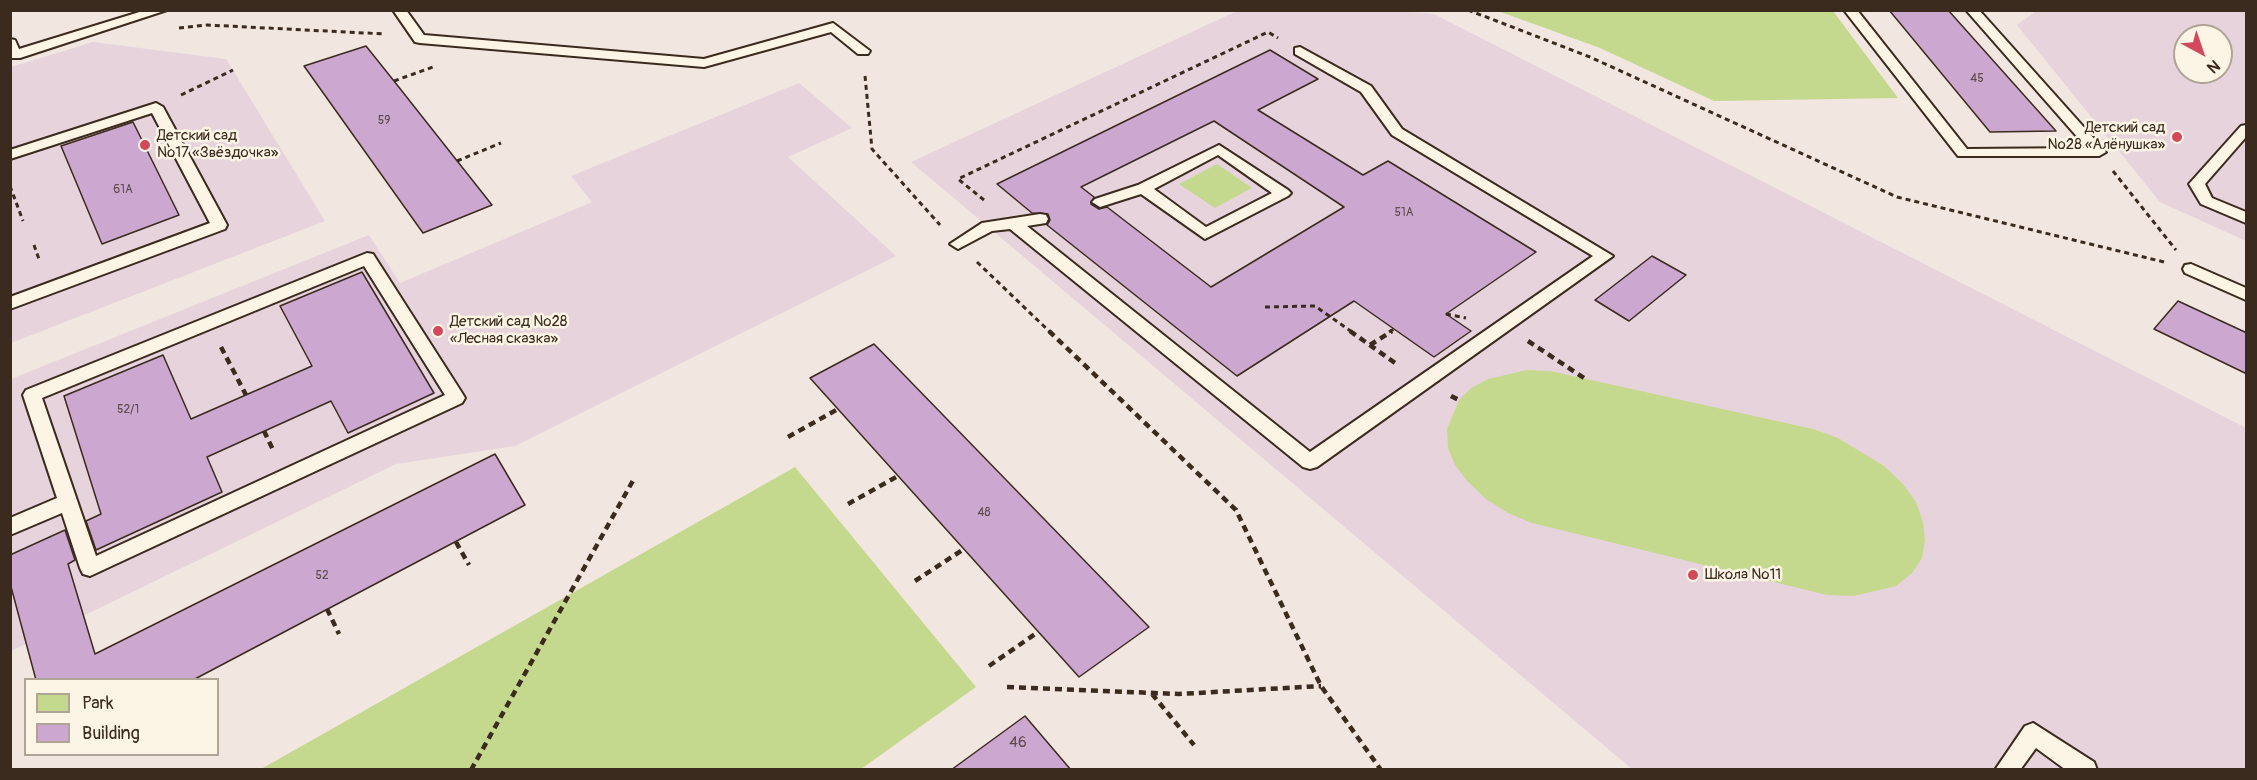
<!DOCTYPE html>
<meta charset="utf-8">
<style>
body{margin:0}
#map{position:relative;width:2257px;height:780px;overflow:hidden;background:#f2e6e1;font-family:Pangolin,sans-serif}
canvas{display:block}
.frame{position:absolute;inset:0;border:12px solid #3b2a1e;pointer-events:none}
.legend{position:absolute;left:24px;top:678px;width:195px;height:78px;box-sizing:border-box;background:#fcf5e5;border:2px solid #afa495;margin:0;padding:8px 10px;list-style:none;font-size:18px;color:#3b2a1e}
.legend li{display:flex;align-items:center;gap:12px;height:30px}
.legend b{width:30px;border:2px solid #afa495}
.north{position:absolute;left:2173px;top:24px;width:60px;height:60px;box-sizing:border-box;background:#fcf5e5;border:2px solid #afa495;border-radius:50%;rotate:140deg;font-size:16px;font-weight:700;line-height:24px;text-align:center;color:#3b2a1e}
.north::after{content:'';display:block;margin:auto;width:21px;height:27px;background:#d1495b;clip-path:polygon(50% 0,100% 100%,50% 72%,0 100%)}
</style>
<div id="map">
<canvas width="2257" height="780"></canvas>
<div class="frame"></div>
<ul class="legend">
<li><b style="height:16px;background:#c5d98e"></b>Park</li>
<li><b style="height:16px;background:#cca8d1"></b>Building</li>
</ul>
<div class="north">N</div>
</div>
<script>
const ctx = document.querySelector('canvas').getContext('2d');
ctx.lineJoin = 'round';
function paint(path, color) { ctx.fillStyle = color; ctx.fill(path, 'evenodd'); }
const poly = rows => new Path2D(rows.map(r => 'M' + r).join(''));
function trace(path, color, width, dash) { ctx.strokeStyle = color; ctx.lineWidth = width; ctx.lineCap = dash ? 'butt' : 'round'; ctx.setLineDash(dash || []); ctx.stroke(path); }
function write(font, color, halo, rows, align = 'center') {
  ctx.font = font + ' Pangolin,sans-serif'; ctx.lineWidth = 5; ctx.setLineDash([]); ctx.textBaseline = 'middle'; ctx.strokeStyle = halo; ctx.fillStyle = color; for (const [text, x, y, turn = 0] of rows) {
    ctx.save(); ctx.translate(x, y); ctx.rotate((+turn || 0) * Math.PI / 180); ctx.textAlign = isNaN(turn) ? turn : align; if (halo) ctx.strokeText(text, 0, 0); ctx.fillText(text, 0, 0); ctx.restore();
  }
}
const built = poly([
 [1386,10,1434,14,2246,428,2246,769,1632,769,911,162,1237,11],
 [2036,11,2246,11,2246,241,2160,202,2017,25],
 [2185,36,2221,36,2221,72,2185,72],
 [93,42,226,59,325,221,11,343,11,67],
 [799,83,852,128,788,157,896,256,515,446,396,464,11,651,11,379,369,235,400,283,592,202,571,176]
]);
const green = poly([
 [1498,11,1833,11,1898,98,1714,101,1600,48],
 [1217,164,1252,188,1215,208,1179,184],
 [1527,370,1550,371,1813,429,1838,438,1884,466,1903,484,1916,502,1923,522,1925,540,1922,558,1912,573,1896,586,1854,596,1827,595,1532,523,1508,513,1486,499,1468,482,1455,465,1448,448,1447,429,1459,400,1471,388,1488,379],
 [795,467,976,687,861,769,261,769]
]);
const building = poly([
 [1889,10,1948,10,2056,131,1990,132,1889,10],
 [366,46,394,81,492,205,423,233,304,66,366,46],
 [1270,50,1318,79,1258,110,1363,175,1388,161,1536,252,1446,314,1471,331,1434,357,1354,301,1237,376,1047,225,1050,220,1048,214,1032,213,997,184,1270,50],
 [1214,121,1344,207,1211,287,1107,207,1099,209,1091,204,1094,197,1081,187,1214,121],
 [133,122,179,215,102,244,61,146,133,122],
 [1652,256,1686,275,1629,321,1595,300,1652,256],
 [362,272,434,393,348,433,331,401,207,457,222,492,96,550,86,521,101,514,64,396,163,355,191,419,312,366,280,306,362,272],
 [2178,301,2247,333,2247,374,2154,329,2178,301],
 [874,344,1149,627,1079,677,810,378,874,344],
 [495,454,525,505,193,680,36,680,10,583,10,555,65,530,75,560,68,564,95,654,495,454],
 [1025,716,1071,770,951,770,1025,716]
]);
const pathFar1 = poly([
 [1468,10,1590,57,1897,197,2164,262],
 [179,28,207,25,385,34],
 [865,76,872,149,940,225],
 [394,81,433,67],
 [181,95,233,70],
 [457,161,501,143],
 [2113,171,2176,250],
 [10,186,23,221],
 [984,200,958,179,1268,32,1278,38],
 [34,245,40,262],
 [977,262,1050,332],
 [1265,307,1315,306,1352,332],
 [1446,314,1466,318],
 [1389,332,1394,329]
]);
const path = poly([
 [1049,331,1236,510,1321,686,1381,770],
 [1350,331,1398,365],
 [1528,341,1587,380],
 [1370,345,1392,331],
 [221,347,246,395],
 [1451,396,1459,400],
 [264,431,274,452],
 [788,437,838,409],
 [848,504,898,476],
 [456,542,469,565],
 [915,581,964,549],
 [327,609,339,634],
 [989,666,1038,632],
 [1007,687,1179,694,1321,686],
 [1152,694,1194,745],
 [471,770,635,477]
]);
const lane = poly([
 [146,10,167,10,20,58,10,58,10,39,15,40,19,49,146,10],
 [393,10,406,10,424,35,704,59,833,23,870,51,868,54,858,54,831,32,704,67,420,43,415,42,393,10],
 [1844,10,1857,10,1967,149,2087,148,1966,10,1979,10,2106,152,2099,156,1958,156,1844,10],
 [1300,47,1371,86,1402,129,1613,256,1317,467,1310,469,1303,467,1010,229,992,231,958,249,950,244,982,223,1040,214,1046,215,1048,219,1046,223,1027,226,1310,452,1593,256,1392,135,1361,92,1295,54,1295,48,1300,47],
 [156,103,163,107,227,225,225,229,10,309,10,297,210,223,152,113,10,159,10,150,156,103],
 [2246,125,2246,137,2205,184,2212,198,2246,212,2246,223,2201,204,2189,184,2241,126,2246,125],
 [1219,145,1288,190,1291,193,1288,196,1205,239,1141,194,1100,207,1092,202,1095,199,1138,185,1219,145],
 [1218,155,1272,193,1206,227,1154,189,1218,155],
 [367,253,373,254,462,393,465,398,462,403,90,576,83,574,80,568,62,513,10,535,10,518,57,498,23,395,26,390,367,253],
 [364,266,445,395,96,556,42,398,364,266],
 [2191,264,2246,288,2246,300,2185,273,2183,269,2185,265,2191,264],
 [2033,723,2094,762,2097,770,2066,770,2036,748,2020,770,1995,770,2025,726,2033,723]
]);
const markers = [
 [2177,137,6,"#d1495b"],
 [145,145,6,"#d1495b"],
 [438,331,6,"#d1495b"],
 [1693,575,6,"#d1495b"]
];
const numberNames = [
 ["45",1977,79],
 ["59",384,121],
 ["61А",123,190],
 ["51А",1404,213],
 ["52/1",128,410],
 ["48",984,513],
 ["52",322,576]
];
const poiNames = [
 ["Детский сад",2165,128,"right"],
 ["№28 «Алёнушка»",2165,145,"right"],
 ["Детский сад",157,136],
 ["№17 «Звёздочка»",157,153],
 ["Детский сад №28",450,322],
 ["«Лесная сказка»",450,339],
 ["Школа №11",1705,575]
];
const nearNumbernames = [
 ["46",1018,743]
];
paint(built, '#e7d3dc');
paint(green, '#c5d98e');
paint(building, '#cca8d1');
trace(building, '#3b2a1e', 1.5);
trace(lane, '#3b2a1e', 4);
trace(pathFar1, '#3b2a1e', 3, [5, 4]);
trace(path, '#3b2a1e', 4.5, [7, 5]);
paint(lane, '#fcf5e5');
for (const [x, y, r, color] of markers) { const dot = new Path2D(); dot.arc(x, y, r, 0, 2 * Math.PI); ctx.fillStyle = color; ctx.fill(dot); trace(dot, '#fcf5e5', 2); }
write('12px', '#5f4a4b', null, numberNames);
write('15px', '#3b2a1e', '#fcf5e5', poiNames, 'left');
write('15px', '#5f4a4b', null, nearNumbernames);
</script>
